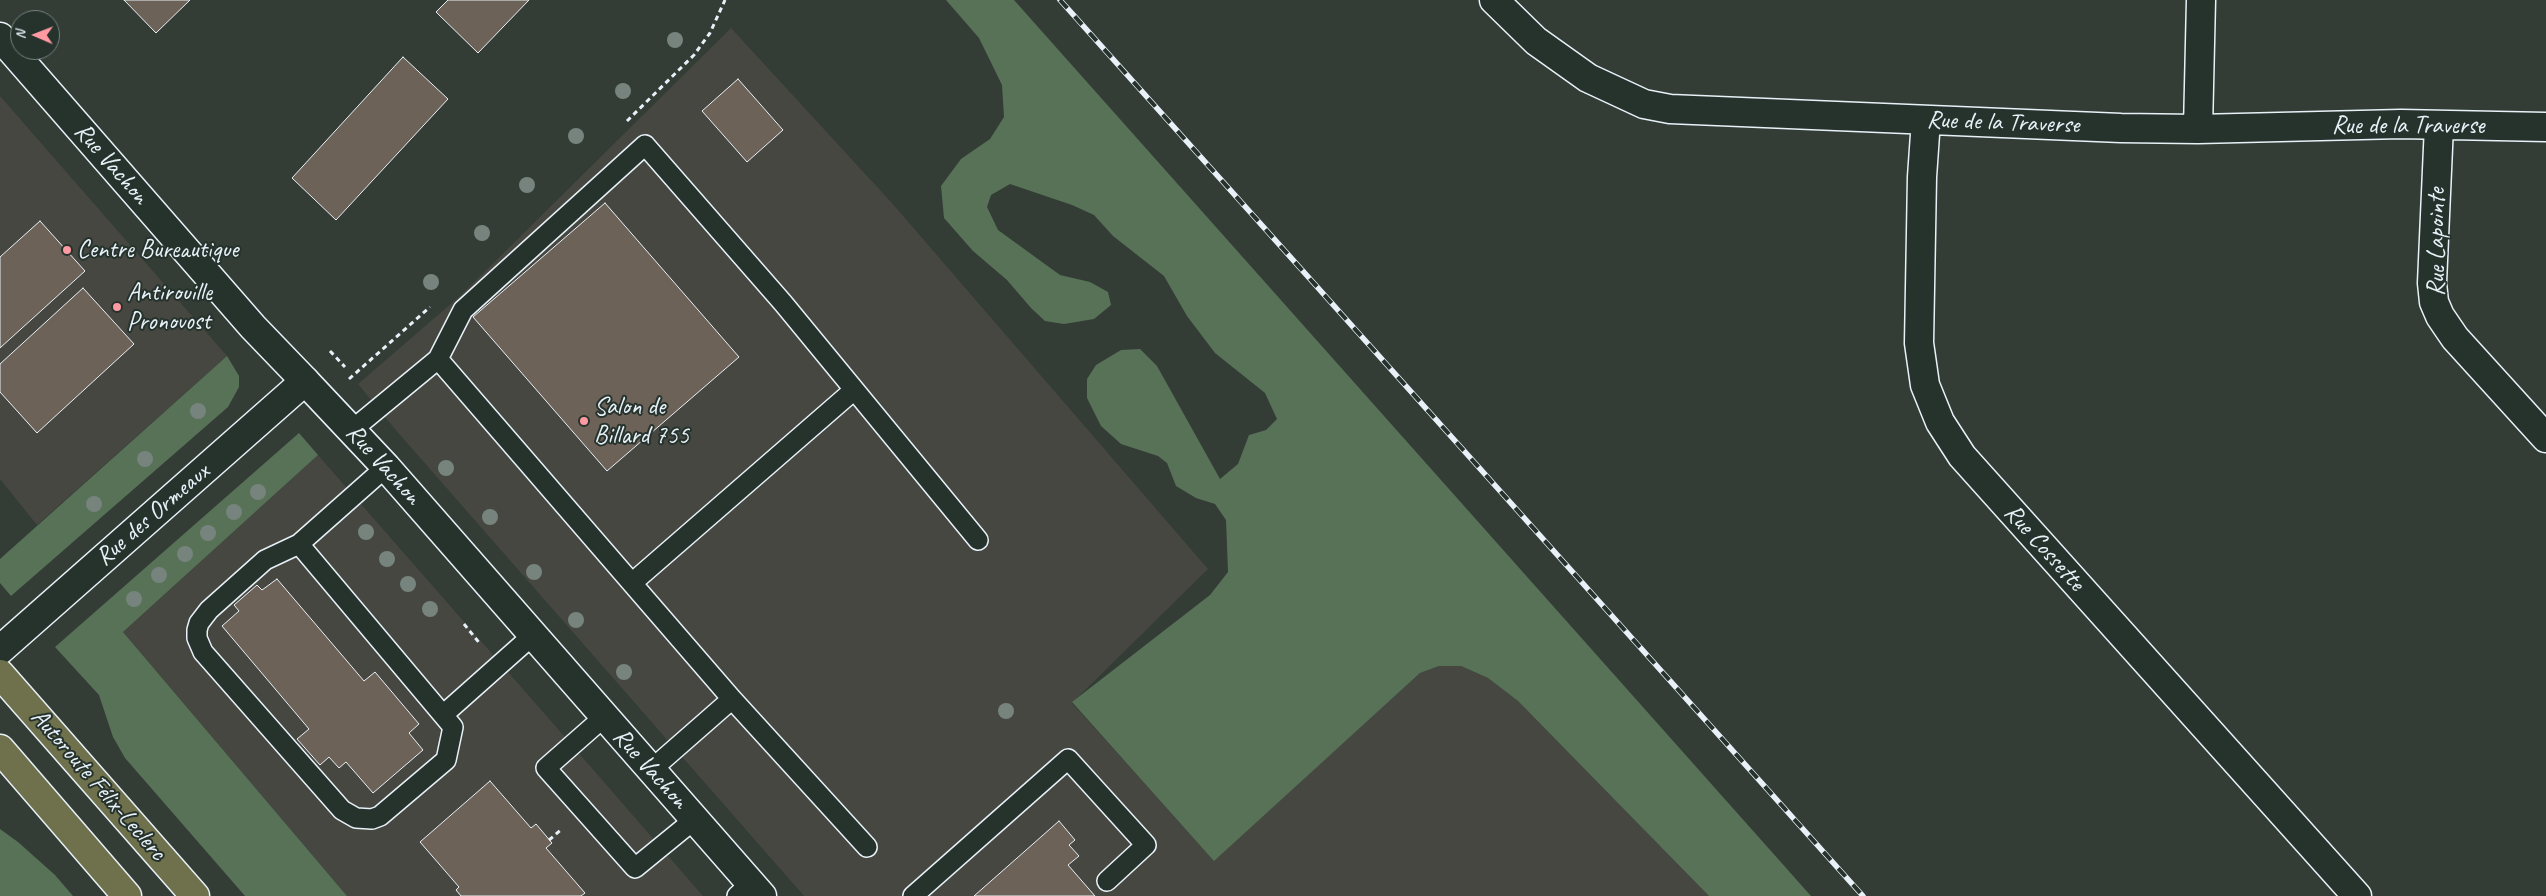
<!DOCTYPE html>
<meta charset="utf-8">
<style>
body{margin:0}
#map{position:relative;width:2546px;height:896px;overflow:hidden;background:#343c36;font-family:Caveat,sans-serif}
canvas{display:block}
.north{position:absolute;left:10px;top:10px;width:50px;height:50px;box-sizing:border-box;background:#26332d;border:1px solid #747f7e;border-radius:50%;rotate:271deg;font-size:14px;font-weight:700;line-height:20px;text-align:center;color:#e8f1f8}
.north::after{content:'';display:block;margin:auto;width:18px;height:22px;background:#ff9aa2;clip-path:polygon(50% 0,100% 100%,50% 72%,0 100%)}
</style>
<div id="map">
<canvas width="2546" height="896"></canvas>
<div class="north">N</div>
</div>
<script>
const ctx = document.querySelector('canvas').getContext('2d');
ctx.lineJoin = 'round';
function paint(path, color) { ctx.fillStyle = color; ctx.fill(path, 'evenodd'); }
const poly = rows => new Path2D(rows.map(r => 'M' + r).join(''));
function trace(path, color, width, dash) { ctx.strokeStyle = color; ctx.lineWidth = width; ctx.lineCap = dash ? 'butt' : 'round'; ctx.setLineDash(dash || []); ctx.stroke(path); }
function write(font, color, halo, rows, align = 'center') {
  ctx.font = font + ' Caveat,sans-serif'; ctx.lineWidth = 4; ctx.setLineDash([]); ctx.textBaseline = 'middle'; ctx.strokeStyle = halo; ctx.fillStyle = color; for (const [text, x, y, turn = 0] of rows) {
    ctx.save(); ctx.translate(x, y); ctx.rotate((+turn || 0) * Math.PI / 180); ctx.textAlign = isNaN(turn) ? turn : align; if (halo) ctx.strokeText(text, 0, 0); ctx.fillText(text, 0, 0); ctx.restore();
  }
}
const built = poly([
 [731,28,891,202,1208,569,1072,703,1214,860,1420,673,1439,666,1461,666,1488,678,1518,701,1709,896,804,896,394,428,358,384,460,296],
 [0,96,227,356,37,525,0,479],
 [318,455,544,713,703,896,347,896,123,632]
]);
const green = poly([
 [946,0,1014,0,1811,896,1709,896,1518,701,1488,678,1461,666,1439,666,1420,673,1214,861,1072,702,1210,595,1228,572,1226,520,1215,504,1196,498,1176,486,1167,463,1158,456,1121,444,1101,426,1087,398,1087,379,1096,365,1121,350,1140,349,1157,366,1220,479,1238,464,1249,435,1266,430,1277,419,1265,393,1215,353,1187,316,1164,276,1113,236,1094,215,1072,205,1010,184,991,195,987,207,998,230,1060,275,1090,282,1108,292,1111,305,1094,319,1064,324,1045,321,1031,308,1007,280,973,251,944,218,941,186,961,159,990,139,1004,117,1002,85,979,38],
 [227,356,239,376,239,387,228,407,11,596,0,583,0,559],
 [299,433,318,455,123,632,347,896,245,896,125,758,113,737,99,695,55,647],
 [0,829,18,842,55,875,73,896,0,896]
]);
const building = poly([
 [124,0,190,0,156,33,124,0],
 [448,0,529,0,478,53,436,12,448,0],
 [403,57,448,99,336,220,292,178,403,57],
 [738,79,783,130,747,162,702,111,738,79],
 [605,203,739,357,607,471,473,317,605,203],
 [40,221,85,271,0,348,0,257,40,221],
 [83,288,134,344,37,433,0,392,0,364,83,288],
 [277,579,364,681,375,672,419,724,409,733,423,750,373,793,346,762,339,768,329,757,320,765,297,739,309,729,222,626,239,611,234,605,257,585,262,590,277,579],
 [490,781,531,828,536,824,552,843,546,848,585,893,581,896,461,896,456,890,459,887,420,842,490,781],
 [1059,821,1075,840,1069,845,1079,856,1068,865,1095,896,974,896,1059,821]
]);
const path = poly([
 [627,121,694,55,710,33,725,0],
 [330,351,345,367],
 [349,379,430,307],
 [464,624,481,645],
 [549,840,562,829]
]);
const lane = poly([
 [438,359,463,310,645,145,783,303,978,540],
 [352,430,438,359,732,699,651,770],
 [299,544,453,727,446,760,380,816,372,819,356,818,342,810,203,652,197,638,197,630,199,623,209,610,265,560,299,544,386,467],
 [632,583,854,390],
 [732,699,867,847],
 [443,715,533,635],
 [604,717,546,768,635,868,695,819],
 [737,896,751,883],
 [913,896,1068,759,1146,845,1107,881]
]);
const street = poly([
 [1494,0,1536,41,1588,78,1644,104,1670,109,2121,128,2198,129,2401,124,2546,127],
 [0,37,253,327,305,381],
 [1926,120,1922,177,1919,343,1925,385,1940,422,1962,456,2357,896],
 [2439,125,2432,283,2434,302,2440,316,2455,338,2546,438],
 [2198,129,2201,0]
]);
const secondary = poly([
 [0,650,305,381,386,467,762,896]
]);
const highway = poly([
 [0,674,195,896],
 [0,749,127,896]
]);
const rail = poly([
 [1060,0,1863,896]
]);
const trees = [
 [675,40],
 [623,91],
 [576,136],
 [527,185],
 [482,233],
 [431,282],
 [198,411],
 [145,459],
 [446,468],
 [258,492],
 [94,504],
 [234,512],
 [490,517],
 [366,532],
 [208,533],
 [185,554],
 [387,559],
 [534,572],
 [159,575],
 [408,584],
 [134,599],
 [430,609],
 [576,620],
 [624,672],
 [1006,711]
];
const markers = [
 [67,250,5,"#ff9aa2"],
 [117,307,5,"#ff9aa2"],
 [584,421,5,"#ff9aa2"]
];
const streetNames = [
 ["Rue de la Traverse",2003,123,2],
 ["Rue de la Traverse",2408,126],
 ["Rue Vachon",111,164,49],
 ["Rue Lapointe",2437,242,-90],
 ["Rue Vachon",383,465,48],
 ["Rue des Ormeaux",153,515,-41],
 ["Rue Cossette",2044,548,48],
 ["Rue Vachon",650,769,48],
 ["Autoroute Félix-Leclerc",98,785,49]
];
const poiNames = [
 ["Centre Bureautique",77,250],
 ["Antirouille",127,293],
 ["Pronovost",127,322],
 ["Salon de",594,407],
 ["Billard 755",594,436]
];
paint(built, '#454740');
paint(green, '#577257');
paint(building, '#6d6258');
trace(building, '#e8f1f8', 1);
trace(lane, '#e8f1f8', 22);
trace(street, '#e8f1f8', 31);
trace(secondary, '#e8f1f8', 31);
trace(highway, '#e8f1f8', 31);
trace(path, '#e8f1f8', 3, [5, 4]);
trace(lane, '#26332d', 19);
trace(street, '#26332d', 28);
trace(secondary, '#26332d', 28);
trace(highway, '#6e714b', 28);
trace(rail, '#e8f1f8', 5.5);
trace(rail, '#26332d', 4, [11]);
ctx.fillStyle = '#77847e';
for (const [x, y] of trees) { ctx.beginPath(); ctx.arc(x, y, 8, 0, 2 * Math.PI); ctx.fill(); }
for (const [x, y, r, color] of markers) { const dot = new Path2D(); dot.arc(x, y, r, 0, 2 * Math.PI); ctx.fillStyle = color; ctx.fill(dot); trace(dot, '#26332d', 2); }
write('25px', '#e8f1f8', '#26332d', streetNames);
write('25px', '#e8f1f8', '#26332d', poiNames, 'left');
</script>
